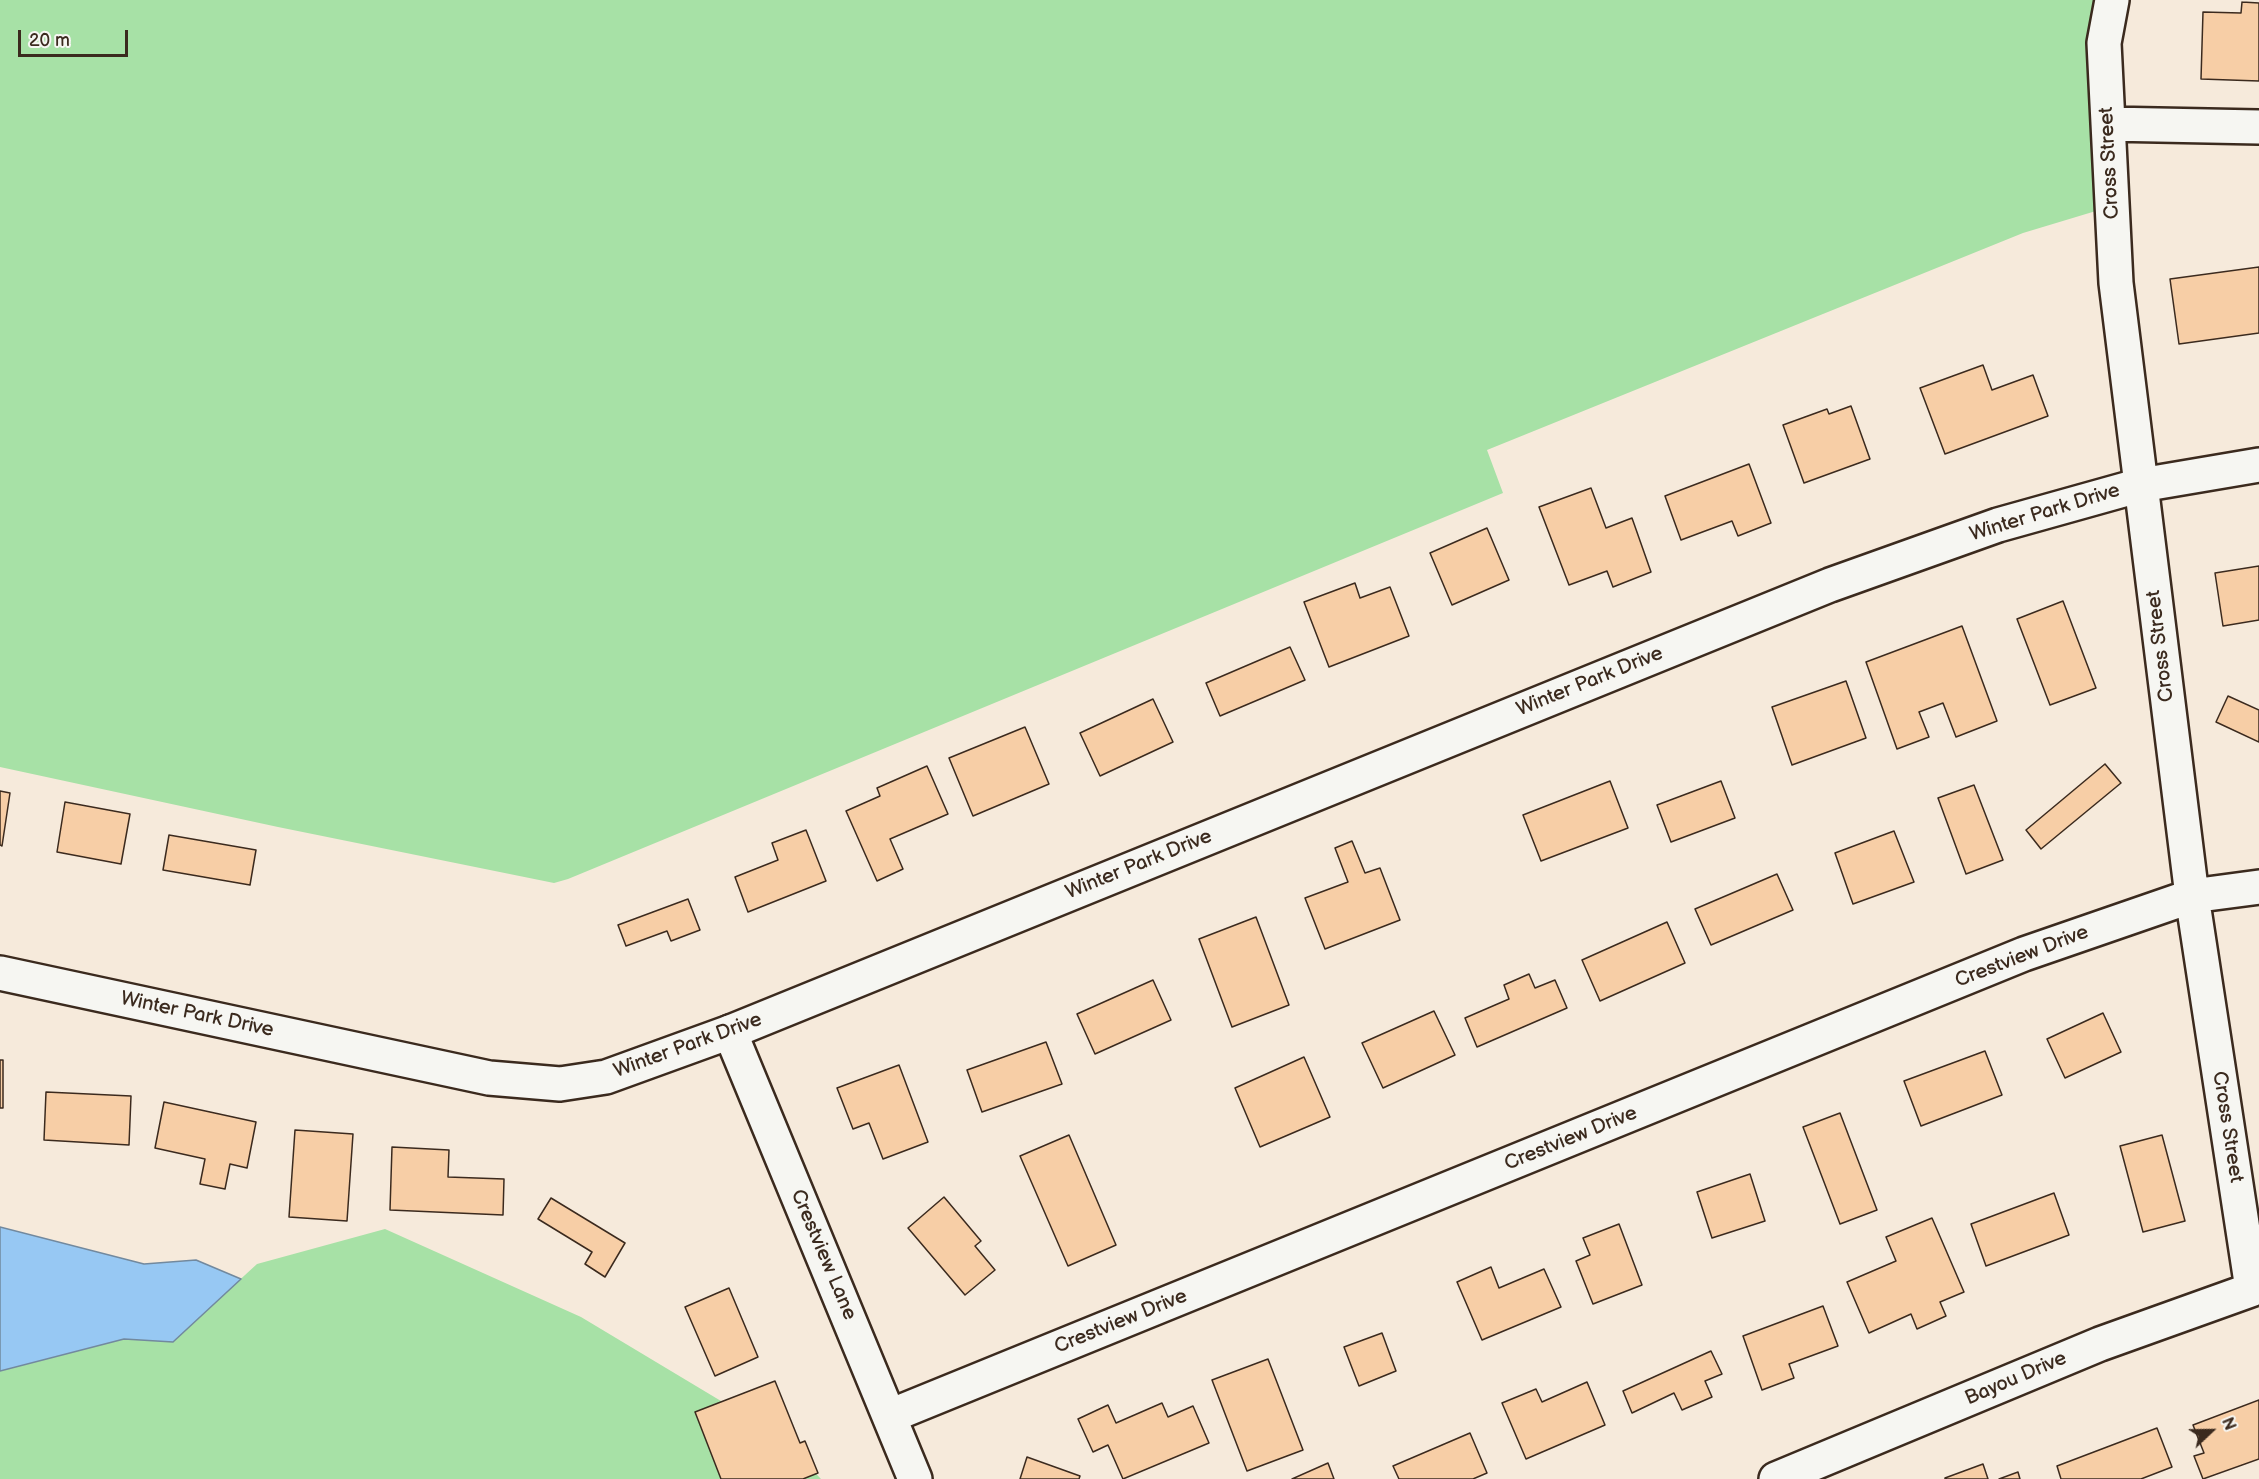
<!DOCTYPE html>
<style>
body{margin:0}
#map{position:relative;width:2259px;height:1479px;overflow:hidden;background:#f6eadb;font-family:"Balsamiq Sans",sans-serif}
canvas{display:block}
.north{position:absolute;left:2181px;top:1401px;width:60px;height:60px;-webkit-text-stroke:4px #f6f6f2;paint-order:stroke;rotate:68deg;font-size:16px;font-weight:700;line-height:24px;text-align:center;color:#3b2a1e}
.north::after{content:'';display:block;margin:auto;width:21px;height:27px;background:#3b2a1e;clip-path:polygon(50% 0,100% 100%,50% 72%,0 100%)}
.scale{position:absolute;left:18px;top:30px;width:110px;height:27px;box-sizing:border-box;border:3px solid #3b2a1e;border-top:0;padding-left:8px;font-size:18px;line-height:21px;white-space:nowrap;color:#3b2a1e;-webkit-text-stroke:4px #f6f6f2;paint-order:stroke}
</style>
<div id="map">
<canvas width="2259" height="1479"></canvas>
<div class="north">N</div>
<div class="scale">20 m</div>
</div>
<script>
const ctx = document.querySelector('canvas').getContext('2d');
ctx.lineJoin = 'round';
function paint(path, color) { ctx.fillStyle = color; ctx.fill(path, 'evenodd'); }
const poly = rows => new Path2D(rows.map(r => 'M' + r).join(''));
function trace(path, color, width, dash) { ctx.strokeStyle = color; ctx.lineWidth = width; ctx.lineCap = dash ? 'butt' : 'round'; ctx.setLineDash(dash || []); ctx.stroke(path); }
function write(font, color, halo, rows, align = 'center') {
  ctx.font = font + ' "Balsamiq Sans",sans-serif'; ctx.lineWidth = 5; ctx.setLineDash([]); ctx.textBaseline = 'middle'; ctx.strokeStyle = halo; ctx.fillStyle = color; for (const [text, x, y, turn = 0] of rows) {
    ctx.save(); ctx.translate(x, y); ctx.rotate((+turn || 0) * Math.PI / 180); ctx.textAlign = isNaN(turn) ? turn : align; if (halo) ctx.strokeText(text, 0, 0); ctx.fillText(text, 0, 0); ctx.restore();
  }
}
const green = poly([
 [0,0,2097,0,2129,201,2023,233,1487,450,1503,493,568,879,554,883,278,827,0,767],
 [385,1229,581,1317,781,1437,821,1479,0,1479,0,1371,124,1339,173,1341,257,1264]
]);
const water = poly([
 [0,1227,144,1264,196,1260,241,1279,173,1342,124,1339,0,1371,0,1227]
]);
const building = poly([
 [2242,2,2259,3,2259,81,2201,79,2203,12,2241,13,2242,2],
 [2259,267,2259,333,2179,344,2170,279,2259,267],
 [1983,365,1992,390,2033,375,2048,416,1945,454,1920,388,1983,365],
 [1851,406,1870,459,1804,483,1783,425,1827,409,1829,414,1851,406],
 [1749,464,1771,523,1738,536,1732,521,1681,540,1665,496,1749,464],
 [1591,488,1606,528,1632,518,1651,572,1613,587,1607,571,1569,585,1539,507,1591,488],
 [1487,528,1509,580,1452,605,1430,553,1487,528],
 [2259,566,2259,620,2223,626,2215,573,2259,566],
 [1355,583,1360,598,1390,587,1409,636,1329,667,1304,602,1355,583],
 [2063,601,2096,688,2050,705,2017,619,2063,601],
 [1962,626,1997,721,1956,737,1943,703,1919,712,1929,737,1897,749,1866,662,1962,626],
 [1290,647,1305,680,1220,716,1206,683,1290,647],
 [1846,681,1866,738,1792,765,1772,707,1846,681],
 [2228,696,2259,710,2259,742,2216,722,2228,696],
 [1153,699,1173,742,1100,776,1080,733,1153,699],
 [1025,727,1049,784,973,816,949,758,1025,727],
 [2105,764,2121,783,2041,849,2026,830,2105,764],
 [927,766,948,814,890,839,903,869,877,881,846,811,880,796,877,788,927,766],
 [1610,781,1628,828,1541,861,1523,815,1610,781],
 [1721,781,1735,818,1671,842,1657,805,1721,781],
 [1974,785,2003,860,1966,874,1938,798,1974,785],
 [0,791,10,793,2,846,0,845,0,791],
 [65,802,130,814,121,864,57,852,65,802],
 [806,830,826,881,748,912,735,877,778,860,772,843,806,830],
 [1894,831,1914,882,1853,904,1835,853,1894,831],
 [169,835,256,850,250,885,163,870,169,835],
 [1352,841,1365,873,1380,868,1400,920,1325,949,1305,898,1348,882,1335,848,1352,841],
 [1777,874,1793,910,1711,945,1695,909,1777,874],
 [688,899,700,930,671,941,667,931,626,946,618,925,688,899],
 [1256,917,1289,1005,1232,1027,1199,939,1256,917],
 [1667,922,1685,963,1600,1001,1582,960,1667,922],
 [1529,974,1535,988,1555,980,1567,1008,1477,1047,1465,1018,1509,999,1504,985,1529,974],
 [1153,980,1171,1020,1095,1054,1077,1014,1153,980],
 [1434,1011,1455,1055,1383,1088,1362,1043,1434,1011],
 [2103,1013,2121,1052,2065,1078,2047,1039,2103,1013],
 [1046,1042,1062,1084,982,1112,967,1070,1046,1042],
 [1985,1051,2002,1095,1921,1126,1904,1081,1985,1051],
 [1304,1057,1330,1117,1260,1147,1235,1088,1304,1057],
 [0,1060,3,1060,3,1108,0,1108,0,1060],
 [899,1065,928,1142,883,1159,869,1123,853,1129,837,1088,899,1065],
 [46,1092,131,1096,129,1145,44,1140,46,1092],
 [164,1102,256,1122,247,1168,230,1164,225,1189,200,1184,205,1159,155,1148,164,1102],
 [1840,1113,1877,1210,1840,1224,1803,1127,1840,1113],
 [295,1130,353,1134,347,1221,289,1217,295,1130],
 [1069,1135,1116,1245,1068,1266,1020,1156,1069,1135],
 [2162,1135,2185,1221,2143,1232,2120,1146,2162,1135],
 [392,1147,449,1150,448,1177,504,1179,503,1215,390,1210,392,1147],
 [1750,1174,1765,1221,1712,1238,1697,1192,1750,1174],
 [2054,1193,2069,1235,1986,1266,1971,1224,2054,1193],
 [944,1197,981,1241,975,1246,995,1270,965,1295,908,1228,944,1197],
 [551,1198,625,1243,605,1277,585,1264,592,1252,538,1219,551,1198],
 [1932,1218,1964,1292,1940,1302,1946,1316,1917,1329,1911,1314,1869,1333,1847,1282,1896,1261,1886,1237,1932,1218],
 [1619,1224,1642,1285,1593,1304,1576,1261,1590,1255,1583,1238,1619,1224],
 [1491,1267,1499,1288,1544,1269,1561,1307,1482,1340,1457,1282,1491,1267],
 [729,1288,758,1357,715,1376,685,1307,729,1288],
 [1823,1306,1838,1346,1789,1364,1794,1378,1762,1390,1743,1336,1823,1306],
 [1382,1333,1396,1371,1359,1386,1344,1347,1382,1333],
 [1711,1351,1722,1374,1705,1381,1712,1397,1682,1410,1674,1393,1632,1413,1623,1391,1711,1351],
 [1268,1359,1303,1450,1247,1471,1212,1380,1268,1359],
 [775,1381,800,1443,805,1441,818,1473,803,1479,721,1479,695,1412,775,1381],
 [1587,1382,1605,1425,1526,1459,1502,1403,1536,1389,1542,1402,1587,1382],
 [2259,1400,2259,1459,2203,1479,2194,1456,2204,1453,2193,1425,2259,1400],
 [1162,1403,1168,1417,1193,1406,1209,1443,1123,1479,1108,1445,1093,1452,1078,1419,1108,1405,1116,1423,1162,1403],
 [2157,1428,2172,1467,2141,1479,2061,1479,2057,1466,2157,1428],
 [1470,1433,1487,1473,1473,1479,1399,1479,1393,1466,1470,1433],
 [1027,1457,1080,1476,1079,1479,1020,1479,1027,1457],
 [1328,1463,1334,1479,1292,1479,1328,1463],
 [1983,1464,1988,1479,1945,1479,1945,1478,1983,1464],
 [2018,1472,2020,1479,1999,1479,2018,1472]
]);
const minor = poly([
 [2112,0,2104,43,2116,283,2192,896,2252,1289],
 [2108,124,2259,127],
 [730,1032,915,1479],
 [890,1416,2024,954,2192,896,2259,887],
 [1776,1479,2100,1344,2259,1287]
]);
const tertiary = poly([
 [0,973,489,1078,560,1084,606,1077,730,1032,1830,585,1998,525,2141,485,2259,465]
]);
const streetNames = [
 ["Cross Street",2110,163,-93],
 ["Winter Park Drive",2045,513,-17],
 ["Cross Street",2161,646,-97],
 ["Winter Park Drive",1590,682,-22],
 ["Winter Park Drive",1139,865,-22],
 ["Crestview Drive",2022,957,-21],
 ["Winter Park Drive",197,1015,12],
 ["Winter Park Drive",688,1046,-20],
 ["Cross Street",2227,1127,81],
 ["Crestview Drive",1571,1139,-22],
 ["Crestview Lane",823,1255,67],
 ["Crestview Drive",1121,1322,-22],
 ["Bayou Drive",2016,1379,-23]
];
paint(green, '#a7e1a6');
paint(water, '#97c8f3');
trace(water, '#72899e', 1.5);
paint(building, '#f7cea6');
trace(building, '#3b2a1e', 1.5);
trace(minor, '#3b2a1e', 38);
trace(tertiary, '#3b2a1e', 38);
trace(minor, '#f6f6f2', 33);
trace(tertiary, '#f6f6f2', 33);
write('20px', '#3b2a1e', '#f6f6f2', streetNames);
</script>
